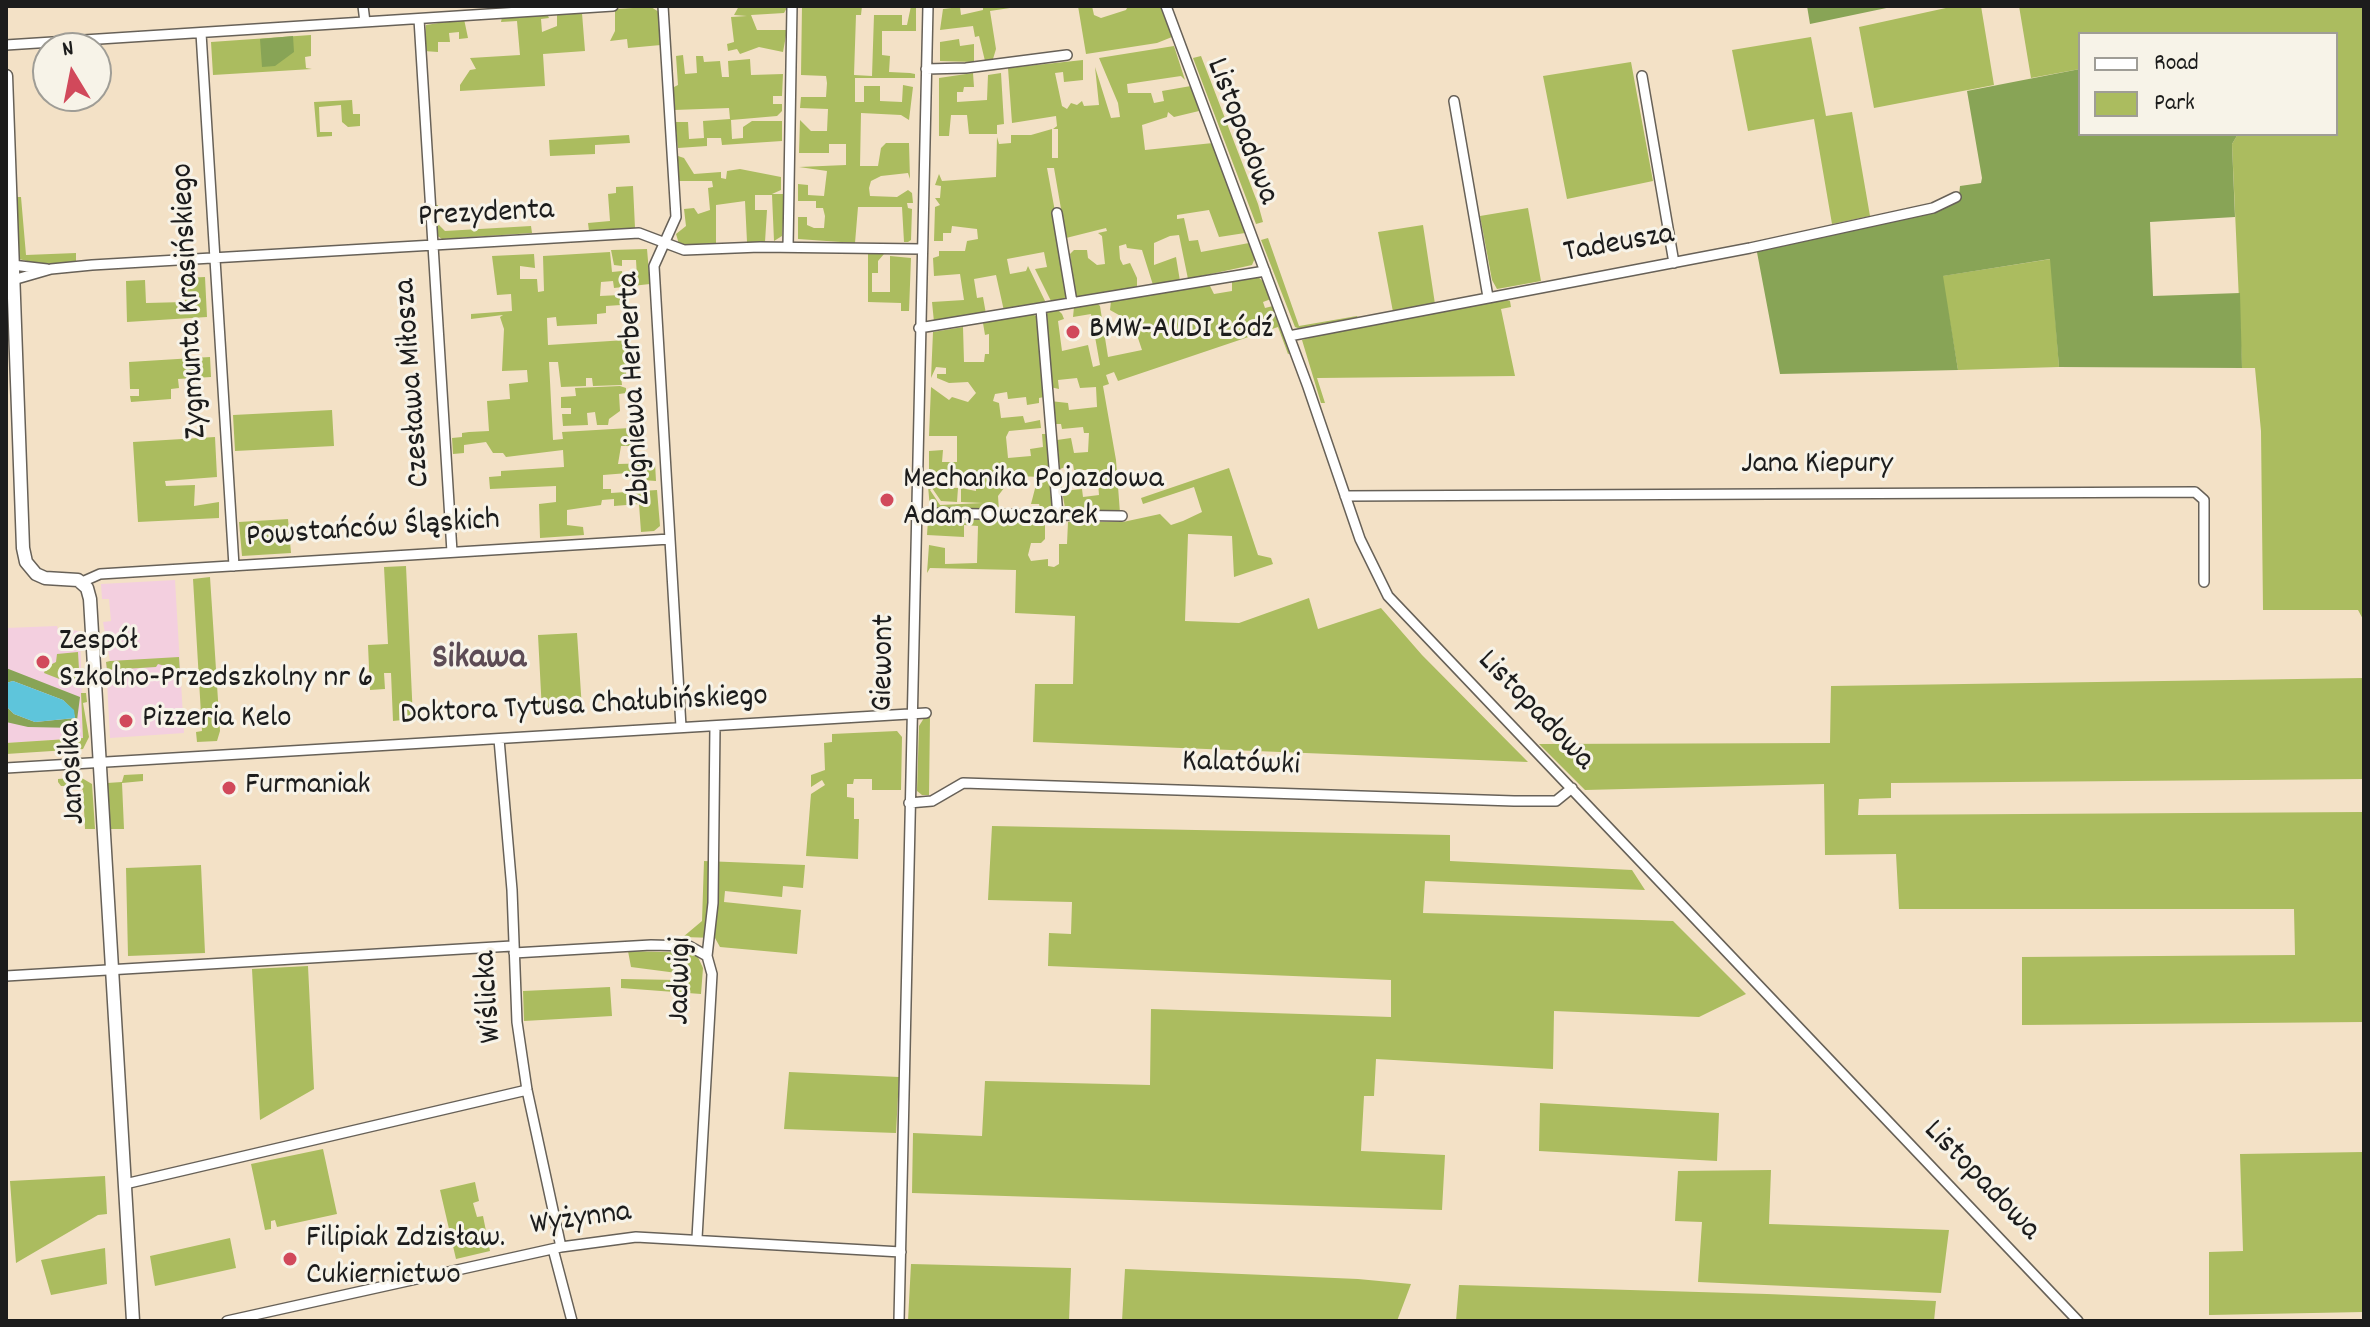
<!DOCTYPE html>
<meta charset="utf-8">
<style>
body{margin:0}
#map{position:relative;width:2370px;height:1327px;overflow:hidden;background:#f3e1c6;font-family:Dekko,sans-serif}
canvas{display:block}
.frame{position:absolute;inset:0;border:8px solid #1c1c1c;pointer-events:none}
.legend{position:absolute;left:2078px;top:32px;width:260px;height:104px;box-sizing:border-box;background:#f7f3e8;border:2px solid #9f9d96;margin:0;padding:10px 14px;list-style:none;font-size:24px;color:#1c1c1c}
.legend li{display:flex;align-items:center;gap:16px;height:40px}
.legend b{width:40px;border:2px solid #9f9d96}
.north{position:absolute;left:32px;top:32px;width:80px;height:80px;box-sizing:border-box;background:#f7f3e8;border:2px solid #9f9d96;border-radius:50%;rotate:350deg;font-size:22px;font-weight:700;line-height:32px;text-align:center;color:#1c1c1c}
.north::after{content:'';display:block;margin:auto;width:28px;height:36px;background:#d1495b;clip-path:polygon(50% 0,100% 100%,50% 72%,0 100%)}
</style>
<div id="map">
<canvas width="2370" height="1327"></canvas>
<div class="frame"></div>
<ul class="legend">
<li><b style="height:10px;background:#fff"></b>Road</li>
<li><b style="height:22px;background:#abbc5f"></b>Park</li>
</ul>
<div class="north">N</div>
</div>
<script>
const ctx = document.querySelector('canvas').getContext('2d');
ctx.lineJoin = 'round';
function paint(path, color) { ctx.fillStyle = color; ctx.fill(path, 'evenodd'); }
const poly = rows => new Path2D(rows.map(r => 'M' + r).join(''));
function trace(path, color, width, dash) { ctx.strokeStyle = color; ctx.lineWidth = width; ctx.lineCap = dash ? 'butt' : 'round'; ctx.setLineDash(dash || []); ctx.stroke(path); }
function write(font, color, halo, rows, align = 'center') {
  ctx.font = font + ' Dekko,sans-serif'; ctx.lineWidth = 6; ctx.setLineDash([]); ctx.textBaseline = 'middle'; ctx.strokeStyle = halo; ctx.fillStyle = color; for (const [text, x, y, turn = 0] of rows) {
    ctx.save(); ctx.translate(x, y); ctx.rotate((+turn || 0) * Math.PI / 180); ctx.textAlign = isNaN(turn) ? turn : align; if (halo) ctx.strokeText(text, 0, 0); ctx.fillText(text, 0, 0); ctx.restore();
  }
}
const built = poly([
 [175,580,184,733,110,738,106,662,110,661,103,622,111,621,109,599,102,599,101,584],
 [57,626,58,629,80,631,83,738,6,743,6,628]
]);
const green = poly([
 [739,6,788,6,784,13,751,15,757,30,787,30,783,52,759,47,740,54,737,49,728,51,727,44,734,42,731,17,747,16,734,15],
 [802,6,862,6,861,15,856,15,854,75,872,76,874,15,902,15,902,25,907,25,911,6,916,6,916,31,882,31,882,55,890,56,889,72,910,73,915,74,915,78,855,78,855,102,864,102,864,86,880,86,880,101,902,102,903,85,913,87,909,120,901,115,861,113,860,166,878,166,881,148,886,143,909,143,910,179,908,173,881,176,871,181,869,188,870,196,897,197,908,190,912,193,913,203,907,203,908,208,912,209,911,240,908,242,904,242,902,207,858,207,855,243,798,239,798,217,807,217,807,225,814,228,824,228,825,216,823,208,816,208,816,201,798,201,798,184,808,185,808,195,824,196,827,171,799,167,846,165,846,144,829,144,829,153,799,153,800,120,811,131,827,131,828,109,800,108,801,97,826,97,827,83,826,76,801,75],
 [983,6,1023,6,990,11,996,49,993,59,985,61,979,36,975,37,973,26,940,30,943,9,960,7,961,15,983,10],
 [1078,6,1092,6,1094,15,1101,18,1126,10,1128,6,1161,6,1172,37,1157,43,1086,54],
 [1955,6,1981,6,1994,85,1874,108,1859,27],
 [2019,6,2364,6,2364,621,2358,610,2263,610,2261,431,2255,368,2242,368,2232,144,2238,134,2336,134,2336,34,2080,34,2080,69,2031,78],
 [651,7,659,12,661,45,628,48,627,39,610,41,615,31,615,9],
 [557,13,582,13,585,51,543,54,545,86,460,91,460,85,470,70,476,69,470,58,520,55,517,21,501,22,502,17,547,14,549,18,541,19,542,32,557,26],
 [464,19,468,38,459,39,459,32,449,33,450,42,438,42,438,52,424,51,426,25],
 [311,35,311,56,305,57,306,68,312,69,213,75,211,42],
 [1811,37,1826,116,1852,112,1870,216,1832,224,1814,119,1748,131,1732,50],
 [959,39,960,46,974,44,974,62,940,61,940,42],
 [1174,46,1185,80,1181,76,1127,84,1128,93,1151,93,1154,103,1164,101,1162,91,1191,86,1199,111,1174,117,1168,112,1167,117,1142,125,1145,150,1213,143,1245,233,1219,237,1209,210,1177,215,1177,219,1184,218,1189,241,1198,240,1201,252,1249,243,1255,258,1252,265,1188,279,1179,235,1170,236,1154,243,1154,265,1176,257,1180,281,1153,285,1142,250,1127,248,1126,244,1119,246,1120,259,1123,265,1130,263,1137,278,1137,287,1076,297,1070,254,1074,250,1087,250,1088,258,1097,265,1105,264,1102,236,1098,233,1107,231,1106,228,1066,238,1054,168,1047,168,1070,293,1067,300,1052,303,1035,269,1047,267,1044,252,1007,259,1010,274,1026,271,1028,266,1046,303,1004,311,996,275,974,279,977,298,983,297,986,314,934,322,932,302,964,300,960,274,934,276,933,258,939,256,939,251,965,251,967,241,978,239,977,229,952,226,951,233,943,233,943,241,934,241,935,207,940,205,935,198,940,198,941,186,935,185,939,174,942,181,996,177,997,137,999,144,1011,143,1011,135,1031,135,1052,129,1052,158,1058,158,1058,129,1053,129,1057,126,1056,116,1012,123,1008,68,1083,60,1083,80,1064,82,1063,72,1055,73,1062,106,1067,109,1071,103,1077,105,1082,101,1084,106,1099,105,1095,67,1111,118,1120,117,1118,103,1099,58],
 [683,55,685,74,697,73,696,56,703,56,704,62,720,61,722,77,729,77,728,61,750,59,751,75,783,74,782,96,773,96,773,104,782,104,782,111,777,116,731,120,732,139,743,138,743,127,752,121,782,121,782,141,722,145,721,138,707,138,707,146,678,148,675,122,688,122,689,139,704,138,703,121,730,119,729,108,674,110,672,88,678,85,676,56],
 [1201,56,1258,204,1263,222,1256,224,1193,58],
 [1631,62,1653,181,1567,199,1543,76],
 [973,73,974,87,964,87,963,92,957,92,957,102,987,100,988,75,1001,73,1004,124,997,125,997,134,969,134,967,115,951,115,949,136,939,136,939,78],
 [352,100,353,114,360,114,360,126,348,127,342,122,341,105,319,107,320,132,332,132,332,136,317,137,314,102],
 [629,135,630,143,595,145,595,154,550,156,549,140],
 [678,156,684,158,694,174,721,172,721,178,726,179,727,171,740,169,781,177,781,190,772,194,785,194,782,236,774,241,772,195,755,195,755,210,767,210,765,242,747,242,745,201,716,205,716,244,679,244,676,234,686,226,684,209,694,208,698,214,710,210,708,188,713,187,712,181,677,181],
 [633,186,635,228,589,231,588,223,610,221,608,194,616,193,616,187],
 [15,197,21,197,26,255,76,253,76,262,43,265,19,259],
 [434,205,438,205,439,225,445,231,531,226,532,233,442,239,436,235],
 [1528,208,1541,281,1497,289,1492,280,1480,216],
 [1423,225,1435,304,1393,312,1378,232],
 [1268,238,1299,326,1357,316,1358,318,1300,329,1295,327,1261,240],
 [647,249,650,284,614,288,613,281,601,282,600,296,620,295,621,305,606,306,606,313,597,314,597,324,557,326,556,317,547,318,548,345,626,340,626,375,621,376,622,385,593,386,592,378,586,378,586,386,561,387,558,362,549,362,553,440,563,439,562,432,630,428,631,446,621,446,618,464,655,463,656,481,629,479,628,473,603,475,603,489,611,489,611,493,657,490,660,526,654,531,641,532,639,504,614,506,614,499,602,500,601,505,567,510,567,525,583,527,584,535,540,538,539,504,556,502,556,486,490,489,489,477,501,476,501,471,564,467,563,450,506,457,503,453,493,453,486,442,464,445,464,453,453,454,452,438,462,437,462,433,469,432,489,431,487,401,510,399,509,384,528,382,527,370,502,371,504,329,500,317,503,315,471,319,471,314,512,311,511,294,497,295,492,256,534,254,535,268,520,266,520,279,537,279,538,292,544,291,543,256,610,252,612,272,622,271,623,278,637,277,636,260,622,260,622,266,614,265,611,250],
 [868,253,884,254,878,261,878,273,872,273,872,292,890,292,890,256,911,258,909,311,901,311,901,303,868,302],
 [2051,259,2059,367,1958,370,1942,276],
 [205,277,207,317,127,322,126,281,145,280,146,303,185,302,184,278],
 [1258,277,1265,283,1271,299,1263,302,1265,308,1273,306,1276,309,1292,353,1288,354,1278,327,1118,381,1114,372,1106,375,1109,384,1103,386,1116,460,1120,513,1070,512,1065,508,1062,491,1082,489,1083,497,1099,495,1097,470,1074,470,1073,464,1060,469,1057,440,1071,438,1074,453,1088,452,1089,433,1084,433,1083,427,1062,429,1061,424,1056,424,1056,433,1050,401,1068,403,1069,410,1097,407,1096,387,1080,388,1077,378,1058,380,1059,389,1050,387,1047,313,1058,310,1062,314,1064,319,1058,321,1062,351,1088,345,1093,367,1100,365,1091,314,1073,317,1074,307,1097,303,1100,306,1108,357,1142,350,1133,323,1110,310,1111,301,1209,284,1214,294,1232,291,1232,280],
 [1503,299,1510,301,1511,307,1501,309,1515,376,1317,378,1325,403,1321,403,1302,340,1333,331],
 [1032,314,1038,317,1044,397,1039,398,1039,403,1027,405,1026,397,1008,399,1007,392,995,394,993,401,999,403,1001,418,1023,416,1025,423,1040,420,1041,428,1009,431,1006,437,1008,458,1031,456,1030,449,1043,447,1042,434,1049,434,1054,504,1041,511,1039,504,1031,504,1038,477,1021,476,1005,478,1004,488,998,496,999,511,930,508,928,486,958,488,957,502,941,501,932,488,930,490,940,505,983,503,961,502,961,488,976,491,976,478,944,475,929,479,929,451,943,450,942,462,957,462,957,436,929,436,931,387,949,400,952,397,968,402,976,393,968,382,949,383,937,378,937,374,946,374,946,368,936,367,931,378,933,332,963,327,964,362,984,362,985,354,989,354,989,334,985,335,983,323],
 [210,357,211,377,178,379,179,388,171,389,171,399,131,402,130,396,139,396,139,389,130,389,129,362],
 [620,386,626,388,626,393,619,394,620,411,609,419,608,425,597,425,595,412,587,413,588,425,563,426,562,414,571,414,571,408,561,408,561,397,576,396,575,388],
 [332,410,334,446,235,451,233,415],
 [215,437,217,477,165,481,166,486,195,485,194,506,219,502,219,518,138,522,133,442],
 [1229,468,1258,555,1271,558,1273,564,1234,577,1232,536,1188,534,1185,621,1239,623,1309,598,1318,629,1381,608,1422,655,1528,762,1033,742,1035,684,1073,684,1075,616,1015,613,1016,570,930,568,927,573,929,545,945,548,945,564,977,563,978,526,964,525,964,537,927,535,928,520,930,517,1045,521,1045,539,1041,543,1031,543,1028,555,1031,561,1048,559,1048,566,1054,567,1059,564,1059,544,1067,544,1068,522,1123,522,1160,514,1171,525,1183,521,1202,512,1194,487,1143,504,1141,498],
 [288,519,291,553,242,556,239,522],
 [406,566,413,719,393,721,391,673,384,673,385,689,370,690,368,645,388,644,384,567],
 [210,577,220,731,217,741,197,742,196,732,202,731,193,579],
 [577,633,582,709,542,712,538,635],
 [78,652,80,687,44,673,46,667,56,662,57,654],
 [179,657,180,672,177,669,171,678,167,678,165,666,158,664,156,667,107,670,106,662,110,661],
 [2364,678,2364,779,1891,783,1891,798,1859,799,1858,815,2364,812,2364,1022,2022,1025,2022,957,2295,955,2294,909,1899,909,1896,854,1825,855,1824,784,1585,790,1539,744,1830,743,1831,686],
 [81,693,86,693,87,702,83,703,89,737,83,749,6,754,6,743,83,738],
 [930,717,929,795,922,795,917,791,919,726,924,718],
 [897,731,902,737,901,790,872,790,872,779,854,779,853,784,847,784,847,797,854,798,854,819,859,819,858,859,806,856,811,794,825,785,822,780,811,787,811,775,825,770,824,743,832,742,832,734],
 [143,774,143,781,122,783,124,829,109,829,107,783,122,782,124,775],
 [80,777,92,784,95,829,85,829,83,790,77,786,61,786,58,782,58,779],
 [992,826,1450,835,1450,861,1632,870,1645,890,1425,881,1423,913,1673,921,1746,994,1699,1017,1554,1011,1553,1069,1376,1059,1374,1096,1364,1096,1361,1151,1445,1155,1442,1210,912,1193,913,1133,982,1136,985,1081,1150,1085,1151,1009,1391,1017,1391,980,1048,966,1049,933,1071,934,1072,902,988,900],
 [704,861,805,865,803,888,783,886,782,897,725,891,724,902,801,910,797,954,720,947,715,938,683,937,702,921],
 [201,865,205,953,128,956,126,868],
 [628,951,696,953,703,968,701,994,621,988,621,979,677,980,677,973,631,967],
 [308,966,314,1089,260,1120,252,969],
 [610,987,612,1016,524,1021,523,991],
 [789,1072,899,1077,896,1133,784,1129],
 [1540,1103,1719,1113,1717,1161,1539,1151],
 [323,1149,337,1214,277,1227,275,1220,271,1221,271,1229,265,1230,251,1164],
 [2364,1152,2364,1312,2209,1315,2209,1252,2243,1251,2240,1154],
 [1771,1170,1769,1224,1949,1230,1941,1293,1698,1282,1702,1222,1675,1221,1678,1171],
 [105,1176,107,1214,98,1215,16,1263,10,1181],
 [475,1182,479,1201,473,1203,477,1217,483,1216,490,1251,456,1259,440,1190],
 [230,1238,236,1268,155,1286,150,1256],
 [105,1248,107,1284,51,1295,41,1260],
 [911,1264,1071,1268,1069,1321,908,1321],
 [1125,1269,1358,1279,1411,1284,1397,1321,1122,1321],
 [1459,1285,1767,1294,1936,1301,1934,1321,1456,1321]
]);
const forest = poly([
 [1807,6,1896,6,1810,24],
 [293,36,294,52,275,66,262,67,260,39],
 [2080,69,2080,134,2238,134,2232,144,2235,217,2150,222,2153,296,2240,293,2242,368,2059,367,2050,259,1943,276,1958,370,1780,374,1756,247,1933,208,1959,196,1960,186,1981,183,1982,178,1967,91],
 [6,668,80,697,76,728,28,727,6,722,6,706,14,714,35,722,75,718,73,710,63,700,13,681,6,683]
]);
const water = poly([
 [13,681,63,700,74,710,75,718,35,722,14,714,6,706,6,683]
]);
const street = poly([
 [363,6,365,22],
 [663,6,676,217,654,266,681,727],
 [1166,6,1308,387,1360,539,1388,596,2078,1321],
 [419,19,452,552],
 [201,33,234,566],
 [6,45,613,6],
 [926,69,966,68,1067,55],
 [1642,76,1674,263],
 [1454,101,1488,297],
 [1057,213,1072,302],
 [788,247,792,6],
 [12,265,47,269],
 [6,282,51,269,92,265,639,233,684,250,760,247,921,249],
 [1041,309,1058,516],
 [919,328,1265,271],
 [1289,336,1750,248,1933,208,1956,197],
 [1345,496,2195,492,2204,500,2204,582],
 [915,513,1122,516],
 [82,582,100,574,670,539],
 [499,739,512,890,517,1022,527,1090,561,1247],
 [6,768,926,713],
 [909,803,932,801,963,783,1514,801,1556,801,1572,788],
 [514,953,651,945,689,946,707,956],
 [6,976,512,946],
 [125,1184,527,1090],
 [697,1238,712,974,707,956,713,903,715,726],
 [553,1249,572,1321],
 [227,1321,561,1247,636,1237,901,1252],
 [899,1321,928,6]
]);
const secondary = poly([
 [6,76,23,548,26,562,36,574,45,578,78,580,87,588,90,599,133,1321]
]);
const markers = [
 [1073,332,8,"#d1495b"],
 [887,500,8,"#d1495b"],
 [43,662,8,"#d1495b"],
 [126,721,8,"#d1495b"],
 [229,788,8,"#d1495b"],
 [290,1259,8,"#d1495b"]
];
const streetNames = [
 ["Listopadowa",1240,132,69],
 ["Prezydenta",486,216,-3],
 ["Tadeusza",1619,246,-10],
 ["Zygmunta Krasińskiego",192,301,-93],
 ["Czesława Miłosza",415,383,-94],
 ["Zbigniewa Herberta",637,389,-93],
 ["Jana Kiepury",1817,467],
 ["Powstańców Śląskich",373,531,-4],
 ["Giewont",886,663,-89],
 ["Doktora Tytusa Chałubińskiego",584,708,-3],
 ["Listopadowa",1534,712,46],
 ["Kalatówki",1241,766,2],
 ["Janosika",75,773,-93],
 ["Jadwigi",683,981,-89],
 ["Wiślicka",491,997,-94],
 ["Listopadowa",1980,1182,46],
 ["Wyżynna",581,1221,-8]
];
const poiNames = [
 ["BMW-AUDI Łódź",1089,332],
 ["Mechanika Pojazdowa",903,482],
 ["Adam Owczarek",903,519],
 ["Zespół",59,644],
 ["Szkolno-Przedszkolny nr 6",59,681],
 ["Pizzeria Kelo",142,721],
 ["Furmaniak",245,788],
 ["Filipiak Zdzisław.",306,1241],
 ["Cukiernictwo",306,1278]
];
const quarterNames = [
 ["Sikawa",479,661]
];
paint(built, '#f3cfdf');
paint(green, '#abbc5f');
paint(forest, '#88a456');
paint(water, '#5ec5db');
trace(street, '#676158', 12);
trace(secondary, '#676158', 15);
trace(street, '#fff', 9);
trace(secondary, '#fff', 12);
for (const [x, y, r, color] of markers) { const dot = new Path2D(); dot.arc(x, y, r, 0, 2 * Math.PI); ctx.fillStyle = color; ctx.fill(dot); trace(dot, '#f7f3e8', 3); }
write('32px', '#1c1c1c', '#f7f3e8', streetNames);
write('32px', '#1c1c1c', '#f7f3e8', poiNames, 'left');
write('bold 36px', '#5d4c55', '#f7f3e8', quarterNames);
</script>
